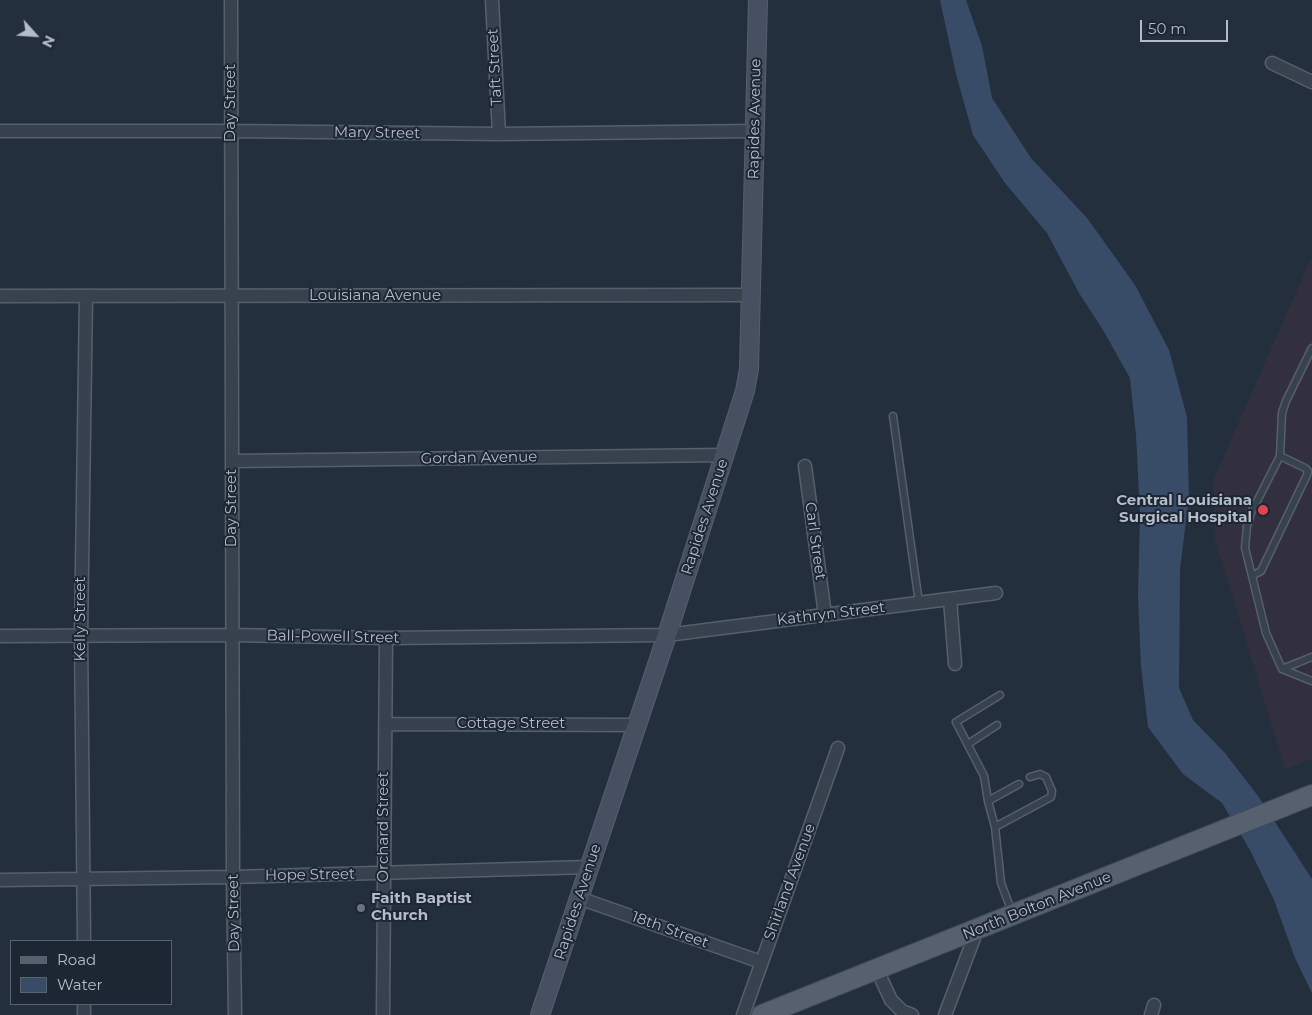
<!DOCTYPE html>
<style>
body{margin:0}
#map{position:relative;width:1312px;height:1015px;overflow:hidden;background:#242f3e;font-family:Montserrat,sans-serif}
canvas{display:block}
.legend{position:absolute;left:10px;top:940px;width:162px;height:65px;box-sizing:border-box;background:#1d2633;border:1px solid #59626f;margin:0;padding:6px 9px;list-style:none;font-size:15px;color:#b4bcc9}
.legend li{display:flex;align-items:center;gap:10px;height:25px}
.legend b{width:25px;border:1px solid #59626f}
.north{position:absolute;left:10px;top:10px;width:50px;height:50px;-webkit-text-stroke:4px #1d2633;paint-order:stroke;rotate:116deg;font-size:14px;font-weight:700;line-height:20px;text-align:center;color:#b4bcc9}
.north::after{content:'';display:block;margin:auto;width:18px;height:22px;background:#b4bcc9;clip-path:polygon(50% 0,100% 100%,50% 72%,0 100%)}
.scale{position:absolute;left:1140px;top:20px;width:88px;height:22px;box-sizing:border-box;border:2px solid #b4bcc9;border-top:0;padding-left:6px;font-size:15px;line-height:18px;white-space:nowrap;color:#b4bcc9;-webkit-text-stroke:4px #1d2633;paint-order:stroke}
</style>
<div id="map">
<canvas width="1312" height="1015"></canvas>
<ul class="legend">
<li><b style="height:6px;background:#56606e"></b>Road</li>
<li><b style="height:14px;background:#394c67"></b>Water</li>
</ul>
<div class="north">N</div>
<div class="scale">50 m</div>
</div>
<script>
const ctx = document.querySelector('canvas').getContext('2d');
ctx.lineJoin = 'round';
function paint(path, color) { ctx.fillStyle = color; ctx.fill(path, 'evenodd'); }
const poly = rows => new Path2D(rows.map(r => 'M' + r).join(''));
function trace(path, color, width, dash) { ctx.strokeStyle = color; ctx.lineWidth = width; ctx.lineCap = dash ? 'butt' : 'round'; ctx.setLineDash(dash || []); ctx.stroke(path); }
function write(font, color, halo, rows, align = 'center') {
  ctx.font = font + ' Montserrat,sans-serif'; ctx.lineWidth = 4; ctx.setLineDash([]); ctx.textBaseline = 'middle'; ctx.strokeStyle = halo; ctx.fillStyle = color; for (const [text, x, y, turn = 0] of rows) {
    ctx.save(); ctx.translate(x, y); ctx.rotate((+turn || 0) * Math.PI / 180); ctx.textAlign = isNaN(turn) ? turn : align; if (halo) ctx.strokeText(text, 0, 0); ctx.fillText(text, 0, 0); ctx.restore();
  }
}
const medical = poly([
 [1312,256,1312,759,1285,769,1215,539,1213,481]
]);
const water = poly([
 [940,0,966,0,982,46,992,98,1031,158,1087,218,1135,285,1169,350,1187,417,1189,497,1180,569,1179,688,1193,720,1225,753,1258,796,1312,879,1312,993,1295,958,1274,900,1250,850,1222,803,1183,774,1148,727,1141,666,1138,597,1140,514,1136,435,1130,378,1103,330,1079,293,1047,233,1005,183,973,135,956,74]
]);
const service = poly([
 [893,416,919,603],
 [1280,456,1282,413,1286,401,1312,348],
 [1252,576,1261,571,1307,475,1308,471,1305,468,1280,456,1251,513,1247,526,1245,548,1252,576,1266,633,1282,669,1312,681],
 [1282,669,1312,657],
 [968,744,997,725],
 [988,801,984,776,956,722,1000,695],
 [995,827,988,801,1019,784],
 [1012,912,1001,883,995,827,1051,797,1052,791,1046,777,1040,774,1030,777]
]);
const minor = poly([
 [231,0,233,877,235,1015],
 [492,0,499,134],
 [1272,63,1312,82],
 [0,131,231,131,499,134,755,131],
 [0,296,750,295],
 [232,461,725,455],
 [805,466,825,615],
 [950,599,955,664],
 [0,636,232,635,386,638,667,635,996,593],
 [385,724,637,725],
 [0,880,233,877,589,867],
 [579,898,761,962],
 [84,941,81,635,86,296],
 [877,970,891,1000,902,1011,912,1015],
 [84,1015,84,1004],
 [383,1015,386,638],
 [743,1015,838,748],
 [945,1015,977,930],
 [1151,1015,1154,1005]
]);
const secondary = poly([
 [540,1015,667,635,745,391,749,369,758,0]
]);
const primary = poly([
 [762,1015,1312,795]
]);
const markers = [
 [1263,510,6,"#e0444e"],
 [361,908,5,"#6b7280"]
];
const streetNames = [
 ["Taft Street",495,67,-93],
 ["Day Street",231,103,-90],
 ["Rapides Avenue",755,119,-89],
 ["Mary Street",377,133,1],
 ["Louisiana Avenue",375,296],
 ["Gordan Avenue",479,458,-1],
 ["Day Street",232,508,-90],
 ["Rapides Avenue",705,517,-72],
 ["Carl Street",815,541,82],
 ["Kathryn Street",831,614,-7],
 ["Kelly Street",81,619,-90],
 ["Ball-Powell Street",333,637,1],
 ["Cottage Street",511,724],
 ["Orchard Street",384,827,-90],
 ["Hope Street",310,875,-1],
 ["Shirland Avenue",790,882,-70],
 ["Rapides Avenue",578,902,-72],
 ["North Bolton Avenue",1037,906,-22],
 ["Day Street",234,913,-91],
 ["18th Street",670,930,20]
];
const poiNames = [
 ["Central Louisiana",1252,501],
 ["Surgical Hospital",1252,518],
 ["Faith Baptist",371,899,"left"],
 ["Church",371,916,"left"]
];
paint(medical, '#32303f');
paint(water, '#394c67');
trace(service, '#565f6c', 9);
trace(minor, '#565f6c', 15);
trace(secondary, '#565f6c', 20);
trace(primary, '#414a57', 22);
trace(service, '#38414e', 6);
trace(minor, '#38414e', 12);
trace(secondary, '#465061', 18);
trace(primary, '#56606e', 20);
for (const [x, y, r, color] of markers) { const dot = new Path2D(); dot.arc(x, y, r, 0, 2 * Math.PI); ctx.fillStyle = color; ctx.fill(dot); trace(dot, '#1d2633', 2); }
write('15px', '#b4bcc9', '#1d2633', streetNames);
write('bold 15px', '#b4bcc9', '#1d2633', poiNames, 'right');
</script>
